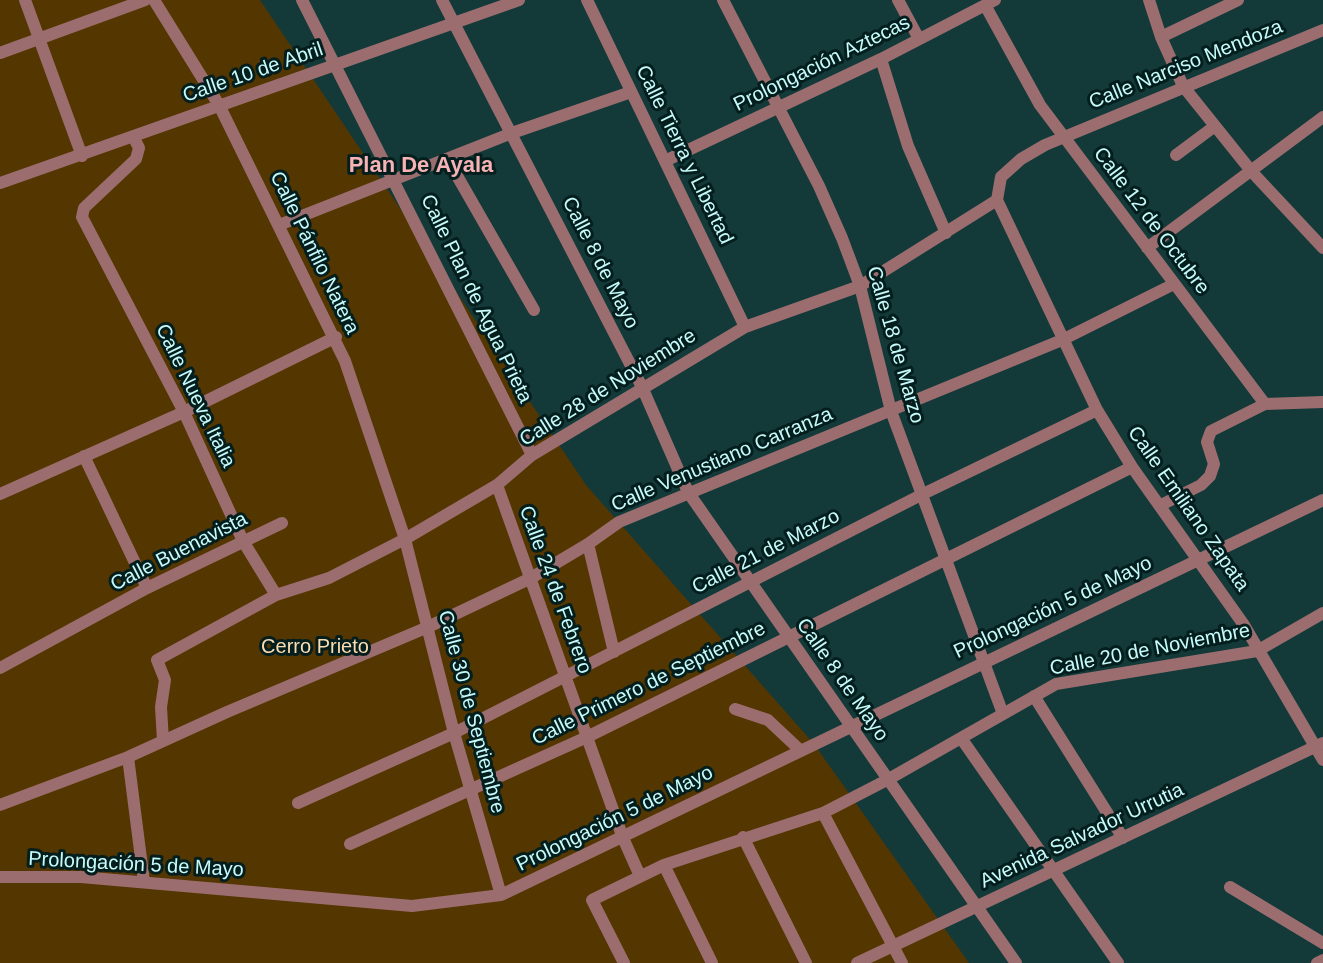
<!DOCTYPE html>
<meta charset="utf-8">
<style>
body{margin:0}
canvas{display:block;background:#133939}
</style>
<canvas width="1323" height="963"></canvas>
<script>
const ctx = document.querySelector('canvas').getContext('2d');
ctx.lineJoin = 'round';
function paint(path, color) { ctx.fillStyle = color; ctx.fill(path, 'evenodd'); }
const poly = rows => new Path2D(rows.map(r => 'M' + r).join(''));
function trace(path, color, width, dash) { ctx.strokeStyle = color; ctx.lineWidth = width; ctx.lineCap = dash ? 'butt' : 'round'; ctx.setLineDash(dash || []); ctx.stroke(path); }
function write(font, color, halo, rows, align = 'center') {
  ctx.font = font + ' Helvetica,sans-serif'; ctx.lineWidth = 6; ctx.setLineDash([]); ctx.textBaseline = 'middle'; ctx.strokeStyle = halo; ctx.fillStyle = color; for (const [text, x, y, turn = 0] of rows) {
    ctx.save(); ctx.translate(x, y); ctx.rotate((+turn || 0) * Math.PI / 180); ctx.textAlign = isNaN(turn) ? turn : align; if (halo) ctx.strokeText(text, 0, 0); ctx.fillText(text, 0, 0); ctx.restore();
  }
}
const green = poly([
 [0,0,260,0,586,485,814,744,969,963,0,963]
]);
const minor = poly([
 [25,0,82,156],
 [154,0,219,105,345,361,405,539,454,733,501,895],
 [302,0,532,455],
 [442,0,642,387,688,492,1016,963],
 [587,0,745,327],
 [723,0,819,186,842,238,860,286,891,411,1003,714],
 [898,0,919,39],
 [1149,0,1161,37,1183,86,1252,172,1323,248],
 [985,5,1040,105,1265,404],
 [1161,37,1238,0],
 [0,53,145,0],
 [881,59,908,146,946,233],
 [133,136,139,148,136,159,84,208,82,217,184,412,243,541,276,595],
 [1176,155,1215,126],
 [448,160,534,310],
 [665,161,881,59,995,0],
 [0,183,519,0],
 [997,200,1097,410,1132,467,1244,625,1323,760],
 [279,225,512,133,631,92],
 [1147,248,1323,117],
 [84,456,147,588],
 [497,485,623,838,640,876],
 [0,494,184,412,336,337],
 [1161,505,1201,485,1210,476,1214,464,1207,442,1211,431,1265,404,1323,402],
 [588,544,614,652],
 [0,668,147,588,282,523],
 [1034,696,1123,838],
 [735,709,768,720,801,751],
 [961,738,1118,963],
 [163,741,161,707,165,680,157,660,276,595,329,578,405,539,497,485,532,455,745,327,860,286,997,200,1001,177,1021,159,1045,145,1323,30],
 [128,757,144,882],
 [298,803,454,733,923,494,1097,410],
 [0,805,128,757,227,712,428,627,531,578,588,544,619,522,1062,340,1174,284],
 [823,813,902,963],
 [743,837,806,963],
 [350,844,587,737,1132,467],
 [664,865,712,963],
 [0,877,81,877,412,906,501,895,1323,500],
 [1230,887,1323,943],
 [624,963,592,900,664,865,823,813,887,780,1056,684,1257,651,1323,613],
 [857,963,1323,743],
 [1317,963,1323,960]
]);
const streetNames = [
 ["Prolongación Aztecas",822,64,-26],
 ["Calle Narciso Mendoza",1186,65,-22],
 ["Calle 10 de Abril",253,73,-19],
 ["Calle Tierra y Libertad",684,155,64],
 ["Calle 12 de Octubre",1151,221,53],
 ["Calle Pánfilo Natera",314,253,64],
 ["Calle 8 de Mayo",600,263,63],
 ["Calle Plan de Agua Prieta",476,299,64],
 ["Calle 18 de Marzo",895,345,74],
 ["Calle 28 de Noviembre",608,388,-32],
 ["Calle Nueva Italia",195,396,64],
 ["Calle Venustiano Carranza",722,460,-23],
 ["Calle Emiliano Zapata",1188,509,55],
 ["Calle Buenavista",179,552,-27],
 ["Calle 21 de Marzo",766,552,-27],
 ["Calle 24 de Febrero",555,590,70],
 ["Prolongación 5 de Mayo",1053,608,-25],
 ["Calle 20 de Noviembre",1150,650,-11],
 ["Calle 8 de Mayo",842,680,55],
 ["Calle Primero de Septiembre",649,684,-26],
 ["Calle 30 de Septiembre",471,712,75],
 ["Prolongación 5 de Mayo",615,819,-26],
 ["Avenida Salvador Urrutia",1082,836,-25],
 ["Prolongación 5 de Mayo",136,865,3]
];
const parkNames = [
 ["Cerro Prieto",315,647]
];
const quarterNames = [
 ["Plan De Ayala",421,166]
];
paint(green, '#543600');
trace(minor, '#9c6d6f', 12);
write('20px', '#c7fbfb', '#041e1e', streetNames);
write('20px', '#fcdcb1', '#041e1e', parkNames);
write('bold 22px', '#f6b2b5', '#041e1e', quarterNames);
</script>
